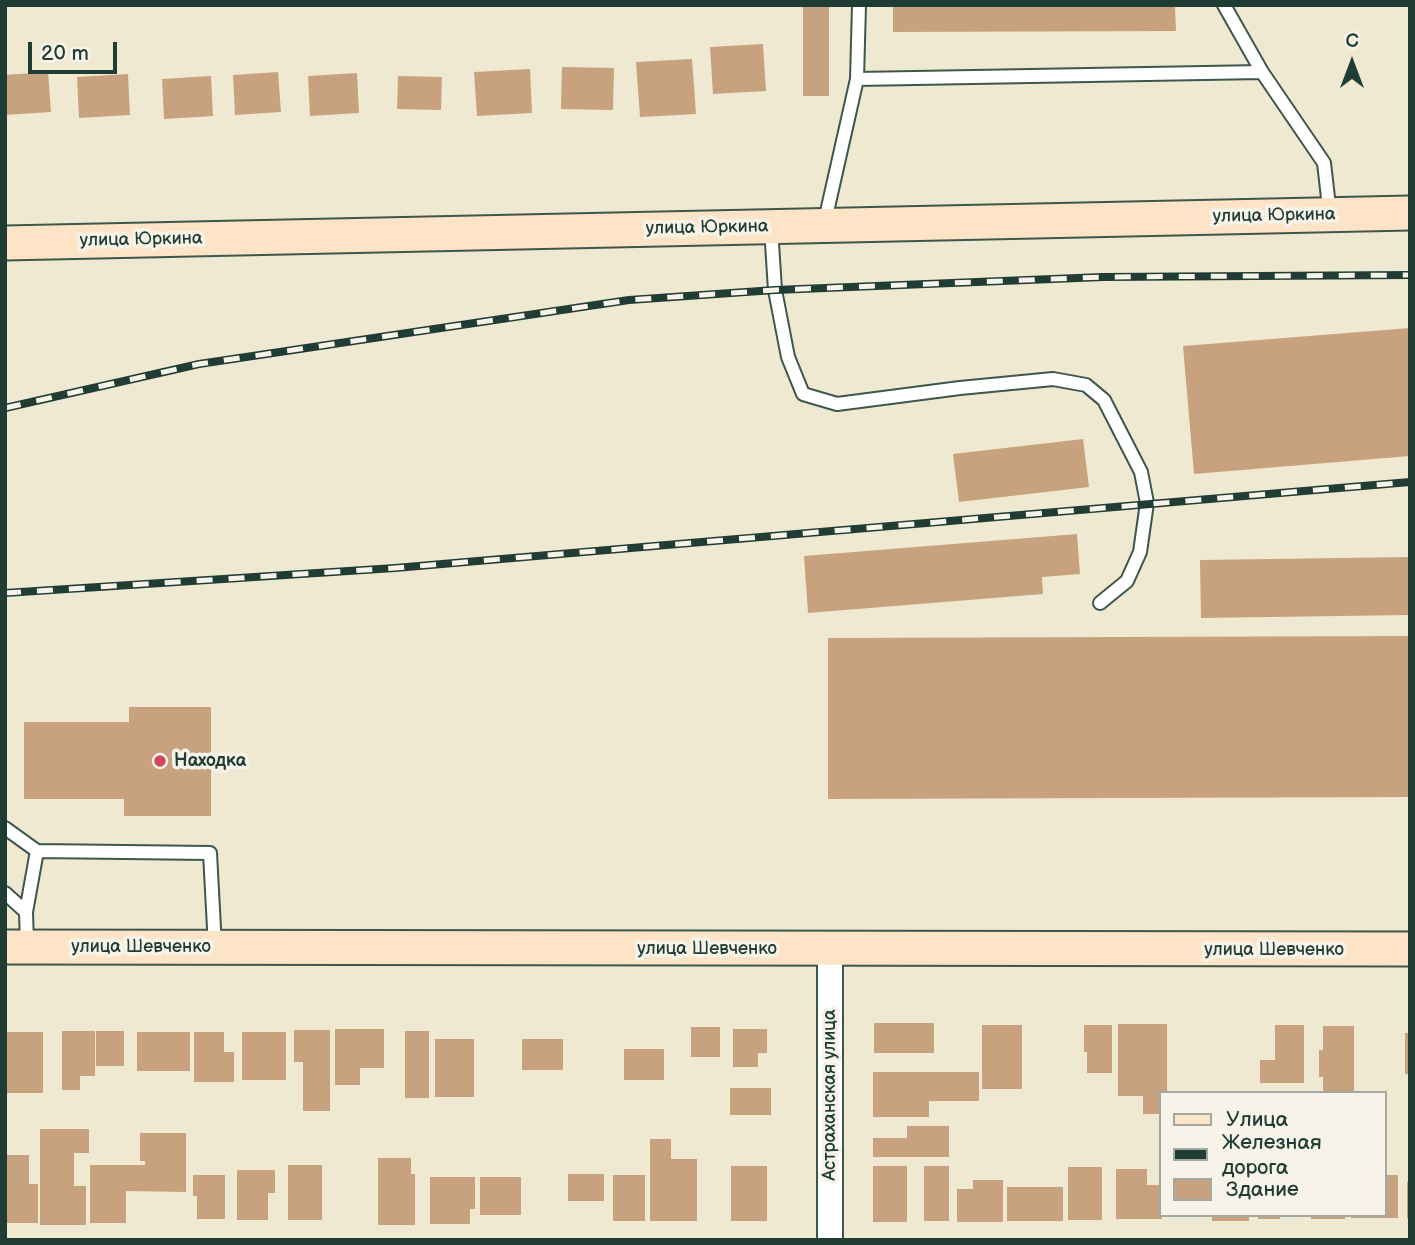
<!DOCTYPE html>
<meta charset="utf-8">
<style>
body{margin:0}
#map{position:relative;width:1415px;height:1245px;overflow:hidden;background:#f0e9d1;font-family:"Balsamiq Sans",sans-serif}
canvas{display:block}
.frame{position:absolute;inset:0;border:7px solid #1f3d34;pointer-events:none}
.legend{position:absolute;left:1159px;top:1091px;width:228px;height:126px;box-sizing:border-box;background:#f7f3e8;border:2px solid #a1aaa0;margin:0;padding:9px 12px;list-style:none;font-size:21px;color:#1f3d34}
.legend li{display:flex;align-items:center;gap:14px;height:35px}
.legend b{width:35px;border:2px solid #a1aaa0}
.north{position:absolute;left:1317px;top:28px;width:70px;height:70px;-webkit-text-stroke:5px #f7f3e8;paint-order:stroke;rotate:0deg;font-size:19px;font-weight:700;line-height:28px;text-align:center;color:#1f3d34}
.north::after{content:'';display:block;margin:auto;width:24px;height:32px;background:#1f3d34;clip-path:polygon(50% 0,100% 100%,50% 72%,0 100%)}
.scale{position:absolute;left:28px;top:42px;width:89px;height:32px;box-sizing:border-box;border:4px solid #1f3d34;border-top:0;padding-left:9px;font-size:21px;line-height:24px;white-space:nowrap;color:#1f3d34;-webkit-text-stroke:5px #f7f3e8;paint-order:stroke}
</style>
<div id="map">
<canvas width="1415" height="1245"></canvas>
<div class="frame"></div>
<ul class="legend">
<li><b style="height:9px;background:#fee4c6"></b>Улица</li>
<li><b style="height:9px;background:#1f3d34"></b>Железная дорога</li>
<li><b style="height:19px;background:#c8a27e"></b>Здание</li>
</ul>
<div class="north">С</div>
<div class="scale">20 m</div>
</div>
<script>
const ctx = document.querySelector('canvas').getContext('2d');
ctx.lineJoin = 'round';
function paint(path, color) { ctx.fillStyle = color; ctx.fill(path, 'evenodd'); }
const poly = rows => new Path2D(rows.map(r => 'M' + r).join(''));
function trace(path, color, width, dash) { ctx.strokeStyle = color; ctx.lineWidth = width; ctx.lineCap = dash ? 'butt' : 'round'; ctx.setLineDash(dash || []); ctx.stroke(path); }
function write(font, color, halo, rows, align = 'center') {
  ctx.font = font + ' "Balsamiq Sans",sans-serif'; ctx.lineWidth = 7; ctx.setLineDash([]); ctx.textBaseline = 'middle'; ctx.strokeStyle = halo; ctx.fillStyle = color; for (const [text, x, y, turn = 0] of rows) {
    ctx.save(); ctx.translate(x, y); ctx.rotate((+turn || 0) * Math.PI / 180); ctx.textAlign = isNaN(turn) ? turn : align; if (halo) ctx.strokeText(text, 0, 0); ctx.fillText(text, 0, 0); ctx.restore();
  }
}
const building = poly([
 [803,5,829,5,829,96,803,96],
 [893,5,1175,5,1176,31,893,32],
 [763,44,766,91,713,94,710,47],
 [692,59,696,114,640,117,636,62],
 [562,67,614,68,613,110,561,109],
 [530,69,532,113,477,116,474,72],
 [48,72,51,112,5,115,5,75],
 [278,72,281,112,235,115,233,75],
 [357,73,359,113,310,116,308,76],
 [128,74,130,115,79,118,77,77],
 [211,76,213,116,164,119,162,79],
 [398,76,442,77,441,110,397,109],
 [1410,328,1410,456,1194,474,1183,346],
 [1083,439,1089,487,959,502,953,454],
 [1077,534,1080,574,1042,577,1043,594,808,613,804,556],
 [1410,557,1410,615,1201,618,1200,560],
 [1410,636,1410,797,828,799,828,638],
 [129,707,211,707,211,816,124,816,124,799,24,799,24,722,129,722],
 [874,1023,934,1023,934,1053,874,1053],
 [1118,1024,1167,1024,1167,1093,1161,1093,1161,1114,1143,1114,1143,1096,1118,1096],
 [982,1025,1022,1025,1022,1089,982,1089],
 [1084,1025,1112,1025,1112,1073,1087,1073,1087,1052,1084,1052],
 [1275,1025,1304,1025,1304,1083,1260,1083,1260,1060,1275,1060],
 [1323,1026,1354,1026,1354,1093,1323,1093,1323,1077,1319,1077,1319,1050,1323,1050],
 [691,1027,720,1027,720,1057,691,1057],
 [335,1029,384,1029,384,1068,360,1068,360,1085,335,1085],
 [733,1029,767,1029,767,1053,758,1053,758,1067,733,1067],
 [294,1030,330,1030,330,1111,303,1111,303,1062,294,1062],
 [62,1031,95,1031,95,1076,80,1076,80,1090,62,1090],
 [96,1031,124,1031,124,1066,96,1066],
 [405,1031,429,1031,429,1098,405,1098],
 [5,1032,43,1032,43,1093,5,1093],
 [137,1032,190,1032,190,1071,137,1071],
 [194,1032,224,1032,224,1052,234,1052,234,1082,194,1082],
 [242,1032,286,1032,286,1080,242,1080],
 [1405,1033,1410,1033,1410,1074,1405,1074],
 [435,1039,474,1039,474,1097,435,1097],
 [522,1039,563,1039,563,1070,522,1070],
 [624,1049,664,1049,664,1080,624,1080],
 [873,1072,979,1072,979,1101,929,1101,929,1117,873,1117],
 [730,1088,771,1088,771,1115,730,1115],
 [907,1126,949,1126,949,1157,873,1157,873,1138,907,1138],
 [40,1129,89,1129,89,1153,74,1153,74,1186,86,1186,86,1225,40,1225],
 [140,1133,186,1133,186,1192,126,1191,126,1223,90,1223,90,1165,145,1165,145,1161,140,1161],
 [650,1139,671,1139,671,1159,697,1159,697,1221,650,1221],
 [5,1155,29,1155,29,1184,38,1184,38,1223,5,1223],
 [378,1158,411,1158,411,1174,415,1174,415,1225,378,1225],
 [288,1165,322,1165,322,1220,288,1220],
 [731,1166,767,1166,767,1221,731,1221],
 [873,1166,907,1166,907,1222,873,1222],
 [924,1166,949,1166,949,1221,924,1221],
 [1068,1167,1102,1167,1102,1220,1068,1220],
 [1116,1169,1147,1169,1147,1185,1161,1185,1162,1219,1116,1219],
 [237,1170,275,1170,275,1193,268,1193,268,1220,237,1220],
 [568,1174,604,1174,604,1201,568,1201],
 [193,1175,225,1175,225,1219,197,1219,197,1196,193,1196],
 [613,1175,645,1175,645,1221,613,1221],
 [1385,1175,1398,1175,1398,1218,1351,1218,1351,1215,1385,1215],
 [430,1177,475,1177,475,1209,470,1209,470,1224,430,1224],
 [480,1177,521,1177,521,1215,480,1215],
 [973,1180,1003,1180,1003,1222,957,1222,957,1189,973,1189],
 [1407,1182,1410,1182,1410,1218,1407,1218],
 [1007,1187,1063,1187,1063,1221,1007,1221],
 [1212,1215,1249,1215,1249,1221,1212,1221],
 [1258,1215,1280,1215,1280,1219,1258,1219],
 [1311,1215,1345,1215,1345,1219,1311,1219]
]);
const service = poly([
 [1224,5,1262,72,1324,163,1330,215],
 [857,79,1262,72],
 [824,225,857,79,859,5],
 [771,228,775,290,788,357,803,394,837,404,960,388,1053,379,1086,385,1104,400,1141,472,1147,503,1140,552,1127,581,1100,603],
 [5,828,37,851,210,853,215,947],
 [5,893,26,912],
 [27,946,26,912,37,851]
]);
const minor = poly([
 [830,1240,830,949]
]);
const secondary = poly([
 [5,243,1410,213],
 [5,947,1410,949]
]);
const rail = poly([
 [5,408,199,364,629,300,775,290,1103,277,1410,275],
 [5,593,395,568,1410,482]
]);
const markers = [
 [160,761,7,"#d1495b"]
];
const streetNames = [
 ["улица Юркина",1274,216,-1],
 ["улица Юркина",707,228,-1],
 ["улица Юркина",141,240,-1],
 ["улица Шевченко",141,947],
 ["улица Шевченко",707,949],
 ["улица Шевченко",1274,950],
 ["Астраханская улица",830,1095,-90]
];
const poiNames = [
 ["Находка",174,761]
];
paint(building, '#c8a27e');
trace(service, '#3e574c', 16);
trace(minor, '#3e574c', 28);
trace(secondary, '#3e574c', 37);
trace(service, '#fff', 12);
trace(minor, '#fff', 24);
trace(secondary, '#fee4c6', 33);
trace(rail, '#1f3d34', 8);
trace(rail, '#f7f3e8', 5, [16]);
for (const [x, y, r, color] of markers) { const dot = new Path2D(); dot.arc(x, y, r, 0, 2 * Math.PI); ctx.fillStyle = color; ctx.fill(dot); trace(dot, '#f7f3e8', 2.5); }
write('18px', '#1f3d34', '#f7f3e8', streetNames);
write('bold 18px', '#1f3d34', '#f7f3e8', poiNames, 'left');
</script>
